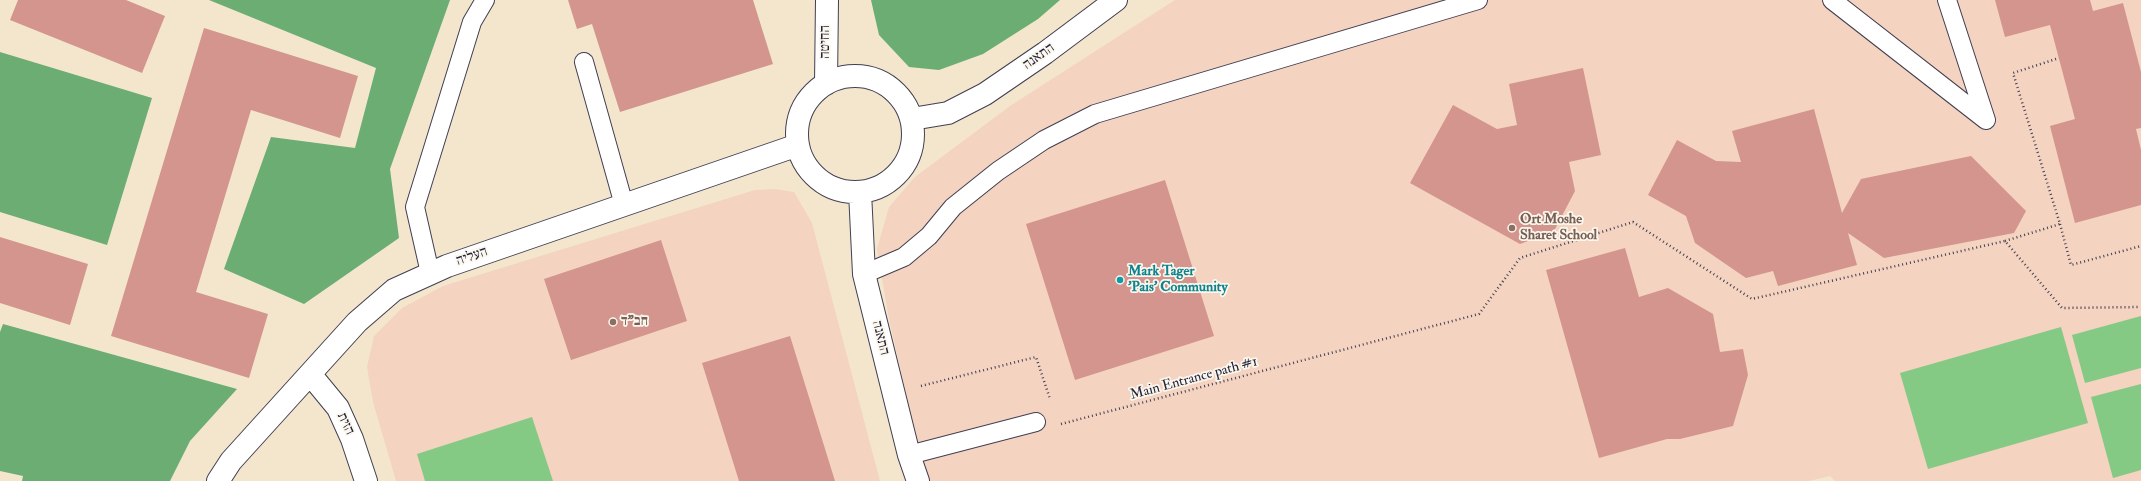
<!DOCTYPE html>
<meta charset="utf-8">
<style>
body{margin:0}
canvas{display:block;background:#f3e6cd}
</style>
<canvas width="2141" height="481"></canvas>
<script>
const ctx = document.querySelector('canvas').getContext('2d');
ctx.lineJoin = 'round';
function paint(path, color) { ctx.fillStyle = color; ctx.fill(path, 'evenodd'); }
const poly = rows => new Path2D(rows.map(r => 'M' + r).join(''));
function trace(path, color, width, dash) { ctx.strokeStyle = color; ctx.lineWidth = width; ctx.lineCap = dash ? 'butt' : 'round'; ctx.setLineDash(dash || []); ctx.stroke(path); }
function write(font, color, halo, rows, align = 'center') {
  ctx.font = font + ' "IM FELL Double Pica","Frank Ruhl Libre",serif'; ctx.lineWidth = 3.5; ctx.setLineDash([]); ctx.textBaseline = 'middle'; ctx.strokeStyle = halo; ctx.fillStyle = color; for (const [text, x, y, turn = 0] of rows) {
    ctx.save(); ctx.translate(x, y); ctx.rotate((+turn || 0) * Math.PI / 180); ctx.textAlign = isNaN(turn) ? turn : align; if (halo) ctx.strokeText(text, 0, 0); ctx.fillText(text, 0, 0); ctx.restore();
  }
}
const built = poly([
 [1175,0,2141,0,2141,481,1835,481,1830,476,1809,481,926,481,889,319,877,249,889,207,915,177,1010,106],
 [775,189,794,192,812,223,880,481,396,481,373,402,367,367,374,336,402,308,443,286,755,190]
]);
const green = poly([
 [2141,316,2141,368,2085,383,2072,335],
 [2061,327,2088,423,1928,469,1900,373],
 [2141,384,2141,470,2113,478,2091,397],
 [532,417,553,481,425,481,417,454]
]);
const forest = poly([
 [209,0,450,0,390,169,399,238,304,304,224,269,271,137,355,148,376,68],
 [871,0,1060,0,1038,19,983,54,939,70,909,67,879,35],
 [0,52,152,98,107,245,0,212],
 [3,324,237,389,190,441,170,481,22,481,23,476,0,471,0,332]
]);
const building = poly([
 [18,0,126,0,165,16,142,73,10,20],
 [568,0,753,0,773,64,620,112,592,24,577,29],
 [1995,0,2090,0,2093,11,2123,3,2141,72,2141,128,2136,129,2141,150,2141,205,2075,223,2050,126,2075,119,2050,25,2005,37],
 [204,28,358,76,340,138,251,110,196,292,268,314,249,378,111,336],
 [1583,68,1601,155,1569,162,1575,191,1554,231,1520,244,1410,183,1453,105,1497,129,1517,125,1509,84],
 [1814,109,1842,213,1861,179,1971,156,2026,211,2014,233,1884,258,1848,233,1857,265,1778,286,1773,271,1746,278,1695,243,1686,216,1648,195,1677,140,1716,161,1741,162,1732,131],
 [1165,180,1214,336,1075,380,1026,224],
 [0,237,88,264,70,325,0,303],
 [661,240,687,321,571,360,544,279],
 [1625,248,1639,297,1668,288,1713,314,1720,352,1743,349,1748,375,1733,426,1680,439,1667,439,1599,458,1546,270],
 [790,336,835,481,739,481,702,363]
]);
const path = poly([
 [2060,224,2071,265,2141,246],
 [2005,241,2060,224,2013,73,2059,58],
 [921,386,1036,357,1050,399],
 [1061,424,1479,314,1520,258,1633,222,1752,299,2005,241,2062,308,2140,307]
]);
const lane = poly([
 [1832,0,1986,120,1947,0],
 [584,62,624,205],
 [430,273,415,207,472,22,485,0],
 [864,274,904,257,929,236,953,207,998,171,1044,140,1095,114,1478,0],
 [909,455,1036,422]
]);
const street = poly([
 '797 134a58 58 0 1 1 116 0a58 58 0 1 1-116 0Z',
 [826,84,827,0],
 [912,119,948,113,985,94,1045,53,1116,0],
 [860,192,864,274,909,455,918,481],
 [310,374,338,408,352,439,366,481],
 [218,481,231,461,357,322,394,290,447,266,798,145]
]);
const markers = [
 [1512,228,4,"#8d6e63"],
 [1120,280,4,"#0f9aa8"],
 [613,322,4,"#8d6e63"]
];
const streetNames = [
 ["החיטה",826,42,-90],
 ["התאנה",1039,57,-35],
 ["העליה",472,257,-19],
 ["התאנה",880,338,76],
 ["Main Entrance path #1",1194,379,-15],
 ["הזית",345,424,65]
];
const educationNames = [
 ["Ort Moshe",1520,220],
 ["Sharet School",1520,236],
 ["חב\"ד",621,322]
];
const cultureNames = [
 ["Mark Tager",1128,272],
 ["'Pais' Community",1128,288]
];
paint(built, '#f4d3c0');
paint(green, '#84c984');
paint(forest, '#6bad72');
paint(building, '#d3958e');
trace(lane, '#413f51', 20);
trace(street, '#413f51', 24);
trace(path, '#413f51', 2.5, [1, 3]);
trace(lane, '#fff', 18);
trace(street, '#fff', 22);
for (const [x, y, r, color] of markers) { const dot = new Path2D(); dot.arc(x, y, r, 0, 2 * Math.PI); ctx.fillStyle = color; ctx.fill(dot); trace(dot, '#fbf7ec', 1.5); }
write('14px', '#22223b', '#fbf7ec', streetNames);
write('bold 14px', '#785e54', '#fbf7ec', educationNames, 'left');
write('bold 14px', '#0d838f', '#fbf7ec', cultureNames, 'left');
</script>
